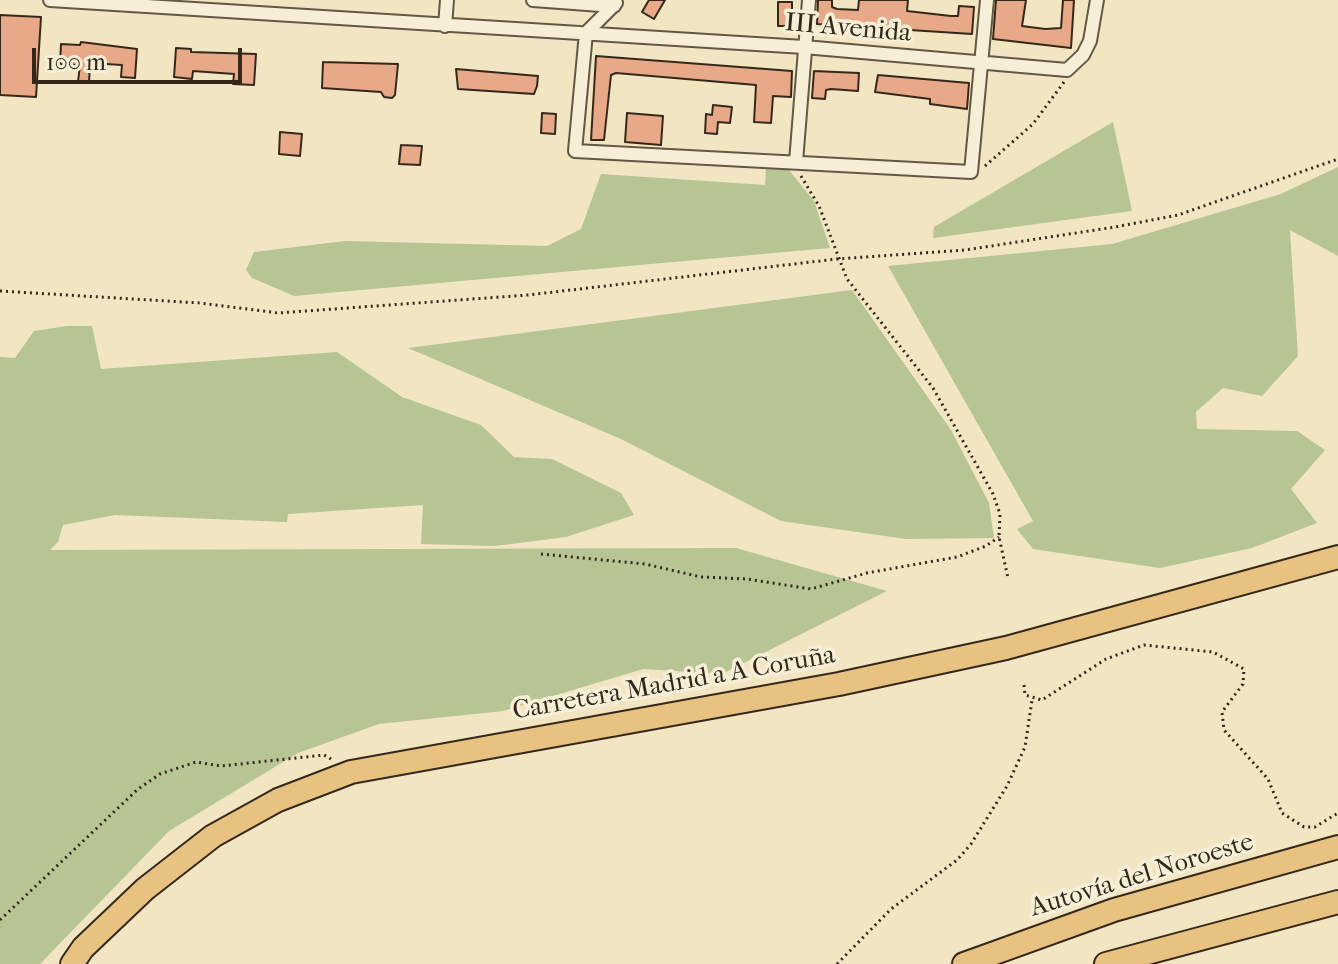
<!DOCTYPE html>
<html>
<head>
<meta charset="utf-8">
<style>
	body { margin:0 }
	#map { position:relative; width:1338px; height:964px; overflow:hidden; background:#f1e5c2; font-family:"IM FELL French Canon",serif }
	canvas { display:block }
	.scale { position:absolute; left:32px; top:48px; width:210px; height:36px; box-sizing:border-box; border:4px solid #35281a; border-top:0; padding-left:10px; font-size:24px; line-height:28px; white-space:nowrap; color:#35281a; -webkit-text-stroke:6px #f6eed7; paint-order:stroke }
</style>
</head>
<body>
<div id="map">
<canvas width="1338" height="964"></canvas>
<div class="scale">100 m</div>
</div>
<script>
const context = document.querySelector('canvas').getContext('2d');
context.lineJoin = 'round';
function fillPath(path, color) {
  context.fillStyle = color;
  context.fill(path, 'evenodd');
}
function toPath(rows) {
  const path = new Path2D();
  for (const r of rows) {
    path.moveTo(r[0], r[1]);
    for (let i = 2; i < r.length; i += 2) path.lineTo(r[i], r[i + 1]);
  }
  return path;
}
function trace(path, color, width, dash) {
  context.strokeStyle = color;
  context.lineWidth = width;
  context.lineCap = dash ? 'butt' : 'round';
  context.setLineDash(dash || []);
  context.stroke(path);
}
function label(font, color, halo, rows, align = 'center') {
  context.font = font + ' "IM FELL French Canon",serif';
  context.lineWidth = 7;
  context.setLineDash([]);
  context.textBaseline = 'middle';
  context.strokeStyle = halo;
  context.fillStyle = color;
  for (const [text, x, y, turn = 0] of rows) {
    context.save();
    context.translate(x, y);
    context.rotate((+turn || 0) * Math.PI / 180);
    context.textAlign = isNaN(turn) ? turn : align;
    if (halo) context.strokeText(text, 0, 0);
    context.fillText(text, 0, 0);
    context.restore();
  }
}
const green = toPath([
	[1113,122,1132,211,933,238,934,227],
	[766,167,788,169,814,201,830,248,294,296,252,278,246,270,254,252,345,241,547,246,581,229,601,174,765,185],
	[1338,167,1338,256,1290,230,1298,356,1262,396,1223,388,1196,412,1197,429,1297,431,1325,450,1291,489,1317,523,1252,548,1160,568,1033,549,1017,529,1033,521,888,266,1112,244,1281,194],
	[852,290,951,430,989,503,994,538,906,539,781,521,621,439,408,348],
	[67,326,92,326,101,369,337,352,402,397,481,425,514,457,552,459,621,493,634,515,566,537,495,546,421,544,423,505,288,514,287,522,115,515,63,525,58,542,50,550,736,548,887,591,722,674,643,669,503,711,379,724,298,753,169,831,40,964,0,964,0,357,15,358,34,331]
]);
const building = toPath([
	[649,0,665,0,654,19,642,12,649,0],
	[818,0,832,0,832,7,837,9,858,10,859,0,908,0,907,11,951,16,958,16,959,6,974,7,972,34,817,24,818,0],
	[996,0,1026,0,1022,26,1045,29,1061,28,1063,0,1074,0,1071,48,993,39,996,0],
	[778,2,792,2,792,26,778,26,778,2],
	[0,15,41,17,36,97,0,95,0,15],
	[81,42,137,49,135,78,121,77,122,65,90,63,89,83,78,82,80,65,60,64,61,44,80,45,81,42],
	[176,48,191,49,191,52,256,54,254,85,233,84,234,74,193,71,192,79,174,77,176,48],
	[596,56,792,71,791,97,773,96,771,123,754,122,756,85,616,73,611,75,604,140,591,140,596,56],
	[323,62,398,64,395,95,392,98,384,97,381,92,322,88,323,62],
	[456,69,538,76,537,86,534,94,458,89,456,69],
	[814,71,859,73,858,91,831,89,826,90,825,99,812,98,814,71],
	[878,75,969,83,967,109,930,104,930,99,875,92,878,75],
	[713,105,732,107,730,123,718,122,717,134,705,133,706,114,712,115,713,105],
	[542,113,556,114,555,134,541,133,542,113],
	[627,113,663,116,661,145,625,142,627,113],
	[280,132,302,134,300,156,279,154,280,132],
	[401,145,422,146,420,165,399,164,401,145]
]);
const path = toPath([
	[985,166,1033,124,1064,82],
	[801,176,819,206,847,279,933,388,993,494,1000,514,999,537,1008,578],
	[0,291,200,303,278,313,528,295,837,259,965,250,1115,227,1178,215,1338,159],
	[541,554,645,564,701,577,747,579,811,589,867,573,957,557,986,546,999,537],
	[1024,685,1025,695,1042,700,1106,659,1144,645,1213,652,1244,669,1243,684,1222,712,1224,730,1268,779,1282,813,1304,827,1315,827,1338,813],
	[0,920,138,789,160,774,196,762,221,766,324,755,331,759],
	[837,964,891,909,957,860,971,844,1007,786,1025,747,1032,700]
]);
const street = toPath([
	[50,0,804,47,1067,70,1083,55,1090,41,1097,0],
	[533,0,614,6],
	[445,26,447,0],
	[586,33,575,151,971,172,987,0],
	[586,33,616,3],
	[796,162,809,0]
]);
const highway = toPath([
	[72,964,83,948,145,889,213,836,278,800,351,772,839,684,1006,648,1338,557],
	[964,964,1114,910,1338,847],
	[1106,964,1338,902]
]);
const streetNames = [
	["III Avenida",848,29,5],
	["Carretera Madrid a A Coruña",674,684,-10],
	["Autovía del Noroeste",1142,876,-17]
];
fillPath(green, '#b7c595');
fillPath(building, '#e7a987');
trace(building, '#35281a', 2);
trace(street, '#645744', 16);
trace(highway, '#35281a', 26);
trace(path, '#35281a', 3, [2, 4]);
trace(street, '#f6eed7', 12);
trace(highway, '#e8c281', 22);
label('26px', '#35281a', '#f6eed7', streetNames);
</script>
</body>
</html>
